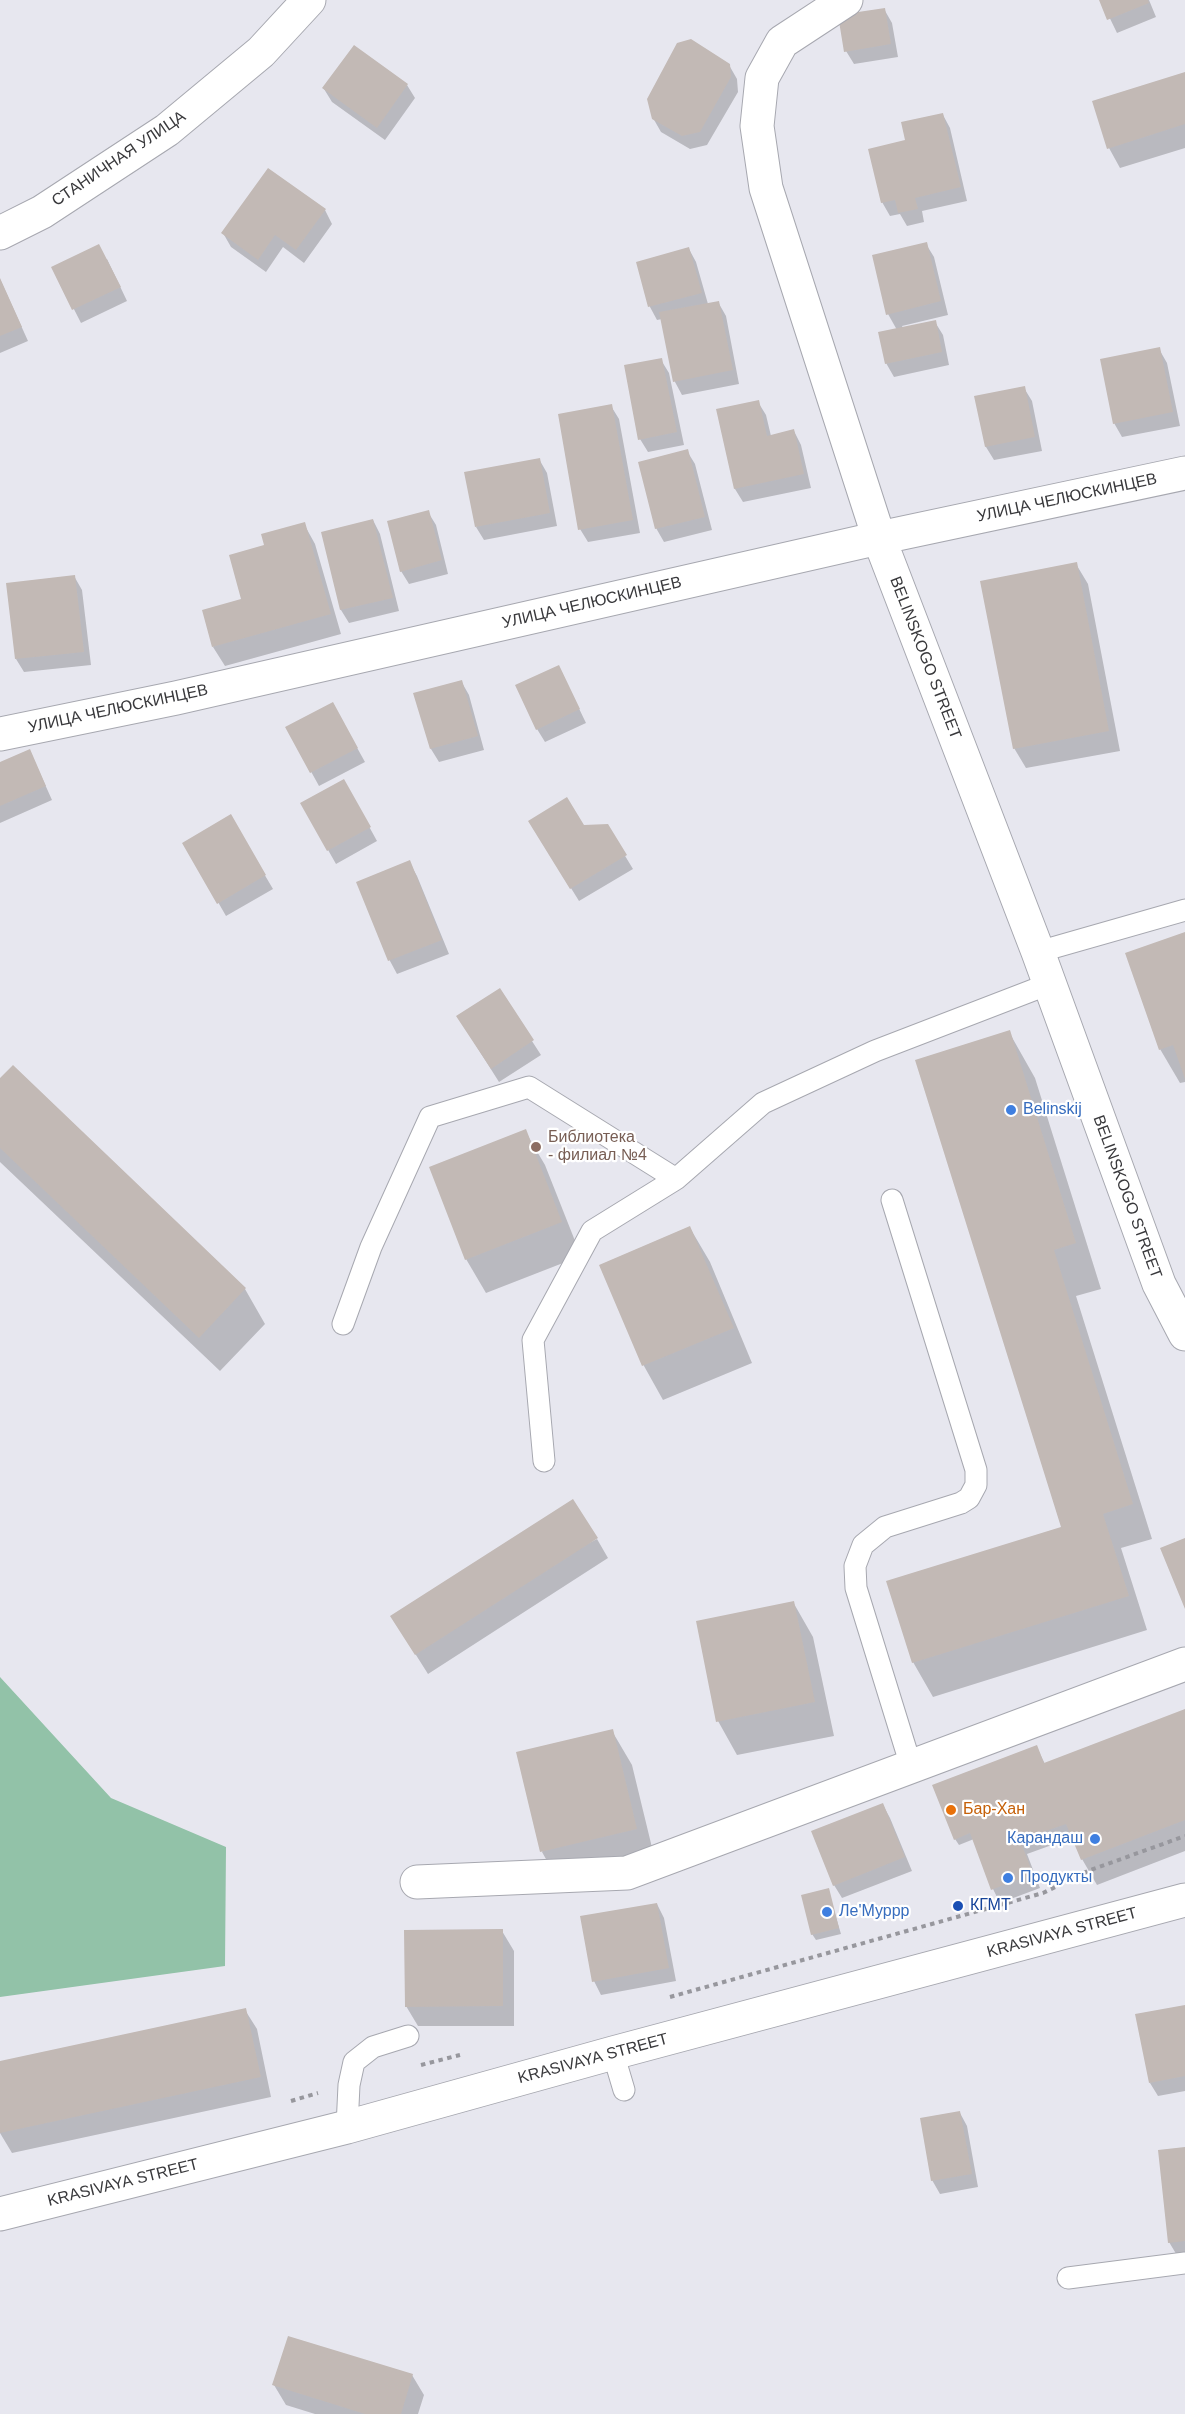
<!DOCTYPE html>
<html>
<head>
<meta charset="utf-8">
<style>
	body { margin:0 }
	canvas { display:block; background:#e7e7ef }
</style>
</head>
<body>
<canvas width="1185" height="2414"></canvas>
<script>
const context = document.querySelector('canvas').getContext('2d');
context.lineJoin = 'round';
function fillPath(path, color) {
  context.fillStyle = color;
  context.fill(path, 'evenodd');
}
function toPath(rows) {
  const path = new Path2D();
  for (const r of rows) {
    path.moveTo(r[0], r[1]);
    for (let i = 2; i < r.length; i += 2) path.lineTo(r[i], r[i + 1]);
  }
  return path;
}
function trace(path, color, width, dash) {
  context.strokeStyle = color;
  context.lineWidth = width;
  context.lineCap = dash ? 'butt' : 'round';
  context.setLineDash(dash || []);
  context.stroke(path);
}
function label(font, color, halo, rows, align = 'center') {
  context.font = font + ' Arial,sans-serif';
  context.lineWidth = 4.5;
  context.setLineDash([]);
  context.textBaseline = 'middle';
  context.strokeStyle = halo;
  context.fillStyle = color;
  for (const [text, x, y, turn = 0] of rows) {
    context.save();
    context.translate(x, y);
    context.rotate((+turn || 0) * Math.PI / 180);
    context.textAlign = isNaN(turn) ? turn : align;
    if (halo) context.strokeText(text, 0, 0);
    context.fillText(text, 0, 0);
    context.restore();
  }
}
const forest = toPath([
	[0,1677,111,1798,226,1847,225,1966,0,1997]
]);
const shadow = toPath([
	[1101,0,1149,0,1156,17,1117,33],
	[884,9,892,23,898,57,854,64,846,51],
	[729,65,737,79,738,92,707,145,690,149,661,132,653,118],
	[1185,74,1185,148,1120,168,1109,148],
	[407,85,415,98,385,140,332,102,324,89],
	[943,115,950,128,967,201,922,211,924,222,907,226,900,214,890,216,882,202,907,141],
	[325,210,332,224,304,263,283,247,266,272,231,247,223,233],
	[926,244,934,257,948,315,902,326,903,328,935,322,943,335,949,365,894,377,886,363,897,330,888,314],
	[689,249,696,262,708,304,718,302,726,316,739,384,682,395,675,382,662,319,657,320,650,307,637,263],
	[107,259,127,301,81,323,53,268],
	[0,279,28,341,0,353],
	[1159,349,1167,363,1180,426,1122,437,1114,423],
	[661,360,669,373,684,445,648,452,640,439],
	[1024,388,1032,401,1042,451,994,460,986,447,976,397],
	[758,402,766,415,771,436,794,431,801,445,811,488,743,502,735,489,717,410],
	[611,406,619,419,640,533,588,542,580,529],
	[687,451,695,464,712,530,664,542,656,528],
	[539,459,547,473,557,526,484,540,476,527],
	[428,512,436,525,448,574,409,584,401,571],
	[373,520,380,534,399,611,349,623,341,610,322,533],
	[304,524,315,544,341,634,225,666,213,647,243,600,266,547],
	[1076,564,1088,584,1120,751,1026,768,1014,748],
	[74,576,82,590,91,665,24,672,16,659],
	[559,667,586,723,545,742,537,729],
	[461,681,469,695,484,750,439,762,431,749,415,694],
	[340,717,365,762,319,786,287,728],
	[30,751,52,800,0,823,0,764],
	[344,781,377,841,336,864,302,804],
	[230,816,273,889,226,916,184,843],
	[607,826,633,869,579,901,538,835,584,827],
	[409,862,417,876,449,954,397,974,390,961,358,882],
	[1185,934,1185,1082,1180,1083,1160,1049],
	[499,990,541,1055,499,1082,458,1017],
	[1009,1032,1035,1078,1101,1289,1076,1296,1152,1539,1121,1548,1147,1630,933,1697,913,1662,1063,1528],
	[13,1067,245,1289,265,1324,220,1371,0,1162,0,1080],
	[525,1131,545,1165,581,1256,486,1293,466,1259],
	[690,1228,710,1262,752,1363,663,1400,644,1366,601,1266],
	[597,1539,608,1558,428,1674,404,1636],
	[793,1602,813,1637,834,1736,737,1755,718,1721],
	[1185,1711,1185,1851,1097,1885,1082,1859,1074,1837,1027,1854,1040,1888,1000,1903,993,1889,974,1839,959,1845,955,1839,1036,1746,1045,1764],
	[612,1731,632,1765,656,1864,561,1886,542,1852],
	[883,1805,890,1818,912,1871,842,1898,834,1885],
	[828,1890,841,1934,816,1940,812,1934],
	[657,1904,664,1918,676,1981,601,1995,594,1981],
	[502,1931,514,1951,514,2026,418,2026,406,2006],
	[1185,2006,1185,2091,1158,2096,1150,2083],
	[245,2010,257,2029,271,2097,12,2153,0,2133,0,2062],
	[960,2113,967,2126,978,2187,940,2194,932,2180],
	[1185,2149,1185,2262,1181,2262,1169,2242],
	[412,2375,424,2395,418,2414,315,2414,286,2405,274,2385]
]);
const building = toPath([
	[1099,0,1148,0,1149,3,1107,20],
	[885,8,891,44,844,52,838,15],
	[691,39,730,64,731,77,700,132,682,136,652,119,647,99,677,43],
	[354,45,408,84,377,128,322,88],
	[1185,72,1185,124,1107,149,1092,101],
	[943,113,961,187,915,198,918,209,898,213,895,200,881,203,868,149,905,140,901,122],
	[268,168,326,209,296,250,275,235,258,260,221,233],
	[927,242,941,301,886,315,872,255],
	[99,244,121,287,72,310,51,267],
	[689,247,702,293,648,307,636,262],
	[0,278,22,327,0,336],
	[719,301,733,370,673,382,659,312],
	[936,320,942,352,885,364,878,332],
	[1160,347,1173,412,1113,424,1100,359],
	[662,358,677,432,638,440,624,365],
	[1025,386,1035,437,985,447,974,396],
	[759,400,767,436,794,429,804,474,734,489,716,409],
	[612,404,633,520,578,530,558,414],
	[688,449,705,517,655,529,638,462],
	[540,458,550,513,475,527,464,472],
	[429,510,442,560,400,572,387,521],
	[373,519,393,598,340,610,321,532],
	[305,522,331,614,212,647,202,610,241,599,229,555,264,545,261,534],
	[1077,562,1109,731,1013,749,980,581],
	[75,575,84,652,15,659,6,583],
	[559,665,580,709,536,730,515,685],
	[462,680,478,736,430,749,413,693],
	[333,702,358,748,310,773,285,727],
	[30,749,46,786,0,806,0,762],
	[344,779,371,827,327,851,300,803],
	[567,797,584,825,608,824,627,855,570,889,528,821],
	[231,814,266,875,217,904,182,843],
	[410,860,442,940,388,961,356,882],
	[1185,932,1185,1079,1173,1045,1159,1050,1125,953],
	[500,988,534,1040,491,1069,456,1016],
	[1010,1030,1076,1243,1054,1250,1133,1504,1103,1514,1129,1596,912,1663,886,1581,1061,1527,915,1060],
	[13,1065,246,1288,199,1338,0,1148,0,1078],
	[526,1129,562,1222,465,1260,429,1167],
	[690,1226,734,1328,642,1366,599,1265],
	[573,1499,598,1538,415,1655,390,1616],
	[1185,1538,1185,1609,1160,1548],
	[794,1601,815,1702,716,1722,696,1621],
	[1185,1709,1185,1820,1081,1860,1066,1824,1020,1840,1033,1874,991,1890,970,1833,954,1840,932,1785,1037,1745,1044,1763],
	[613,1729,637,1829,540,1852,516,1752],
	[883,1803,905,1857,833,1886,811,1831],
	[829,1888,839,1928,811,1935,801,1895],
	[657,1903,669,1968,592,1982,580,1916],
	[503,1929,503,2006,405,2007,404,1930],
	[1185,2005,1185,2076,1149,2083,1135,2014],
	[246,2008,261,2077,0,2133,0,2061],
	[960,2111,972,2174,931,2181,920,2118],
	[1185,2147,1185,2241,1168,2243,1158,2150],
	[288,2336,413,2374,401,2414,365,2414,272,2385]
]);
const path = toPath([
	[670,1997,1043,1893,1088,1871,1185,1836],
	[421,2065,460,2055],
	[291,2101,318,2093]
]);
const service = toPath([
	[1038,952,1185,910],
	[892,1200,976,1470,976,1485,969,1498,961,1503,885,1527,863,1545,855,1566,856,1588,911,1766],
	[343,1324,371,1247,430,1117,529,1087,676,1179],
	[544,1461,533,1340,592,1231,676,1179,763,1103,875,1051,1049,984],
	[613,2053,624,2090],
	[347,2127,349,2085,354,2062,373,2047,408,2036],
	[1068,2278,1185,2263]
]);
const minor = toPath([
	[846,0,782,42,762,78,757,126,766,188,879,538,1038,952,1159,1284,1185,1334],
	[0,233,42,212,167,130,261,52,309,0],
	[0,734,176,698,879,538,1185,473],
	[417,1882,627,1873,1185,1664]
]);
const secondary = toPath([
	[0,2214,347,2127,613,2053,1185,1900]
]);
const markers = [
	[1011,1110,6,"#3f7fe0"],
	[536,1147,6,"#8d6e63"],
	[951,1810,6,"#e8710a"],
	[1095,1839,6,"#3f7fe0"],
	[1008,1878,6,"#3f7fe0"],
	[958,1906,6,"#1a4fb4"],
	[827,1912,6,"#3f7fe0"]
];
const streetNames = [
	["СТАНИЧНАЯ УЛИЦА",119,159,-34],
	["УЛИЦА ЧЕЛЮСКИНЦЕВ",1067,498,-12],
	["УЛИЦА ЧЕЛЮСКИНЦЕВ",592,603,-13],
	["BELINSKOGO STREET",925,658,69],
	["УЛИЦА ЧЕЛЮСКИНЦЕВ",118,709,-12],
	["BELINSKOGO STREET",1127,1197,70],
	["KRASIVAYA STREET",1062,1933,-15],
	["KRASIVAYA STREET",593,2059,-15],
	["KRASIVAYA STREET",123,2183,-14]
];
const shopNames = [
	["Belinskij",1023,1110],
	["Карандаш",1083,1839,"right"],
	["Продукты",1020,1878],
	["Ле'Муррр",839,1912]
];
const educationNames = [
	["Библиотека",548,1138],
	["- филиал №4",548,1156]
];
const foodNames = [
	["Бар-Хан",963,1810]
];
const transitNames = [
	["КГМТ",970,1906]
];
fillPath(forest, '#92c2a8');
fillPath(shadow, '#0003');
fillPath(building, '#c2b9b5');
trace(service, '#a7a8b0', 23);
trace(minor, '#a7a8b0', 35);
trace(secondary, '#a7a8b0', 35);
trace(path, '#97979d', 4, [4.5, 4.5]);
trace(service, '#fff', 21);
trace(minor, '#fff', 33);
trace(secondary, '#fff', 33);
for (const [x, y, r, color] of markers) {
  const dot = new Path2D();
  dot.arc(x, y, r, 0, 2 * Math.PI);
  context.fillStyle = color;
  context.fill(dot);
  trace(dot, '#fff', 2);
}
label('16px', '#39393c', '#fff', streetNames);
label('16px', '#366cbe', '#fff', shopNames, 'left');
label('16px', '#785e54', '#fff', educationNames, 'left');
label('16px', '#c56008', '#fff', foodNames, 'left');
label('16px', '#164399', '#fff', transitNames, 'left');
</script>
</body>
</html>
